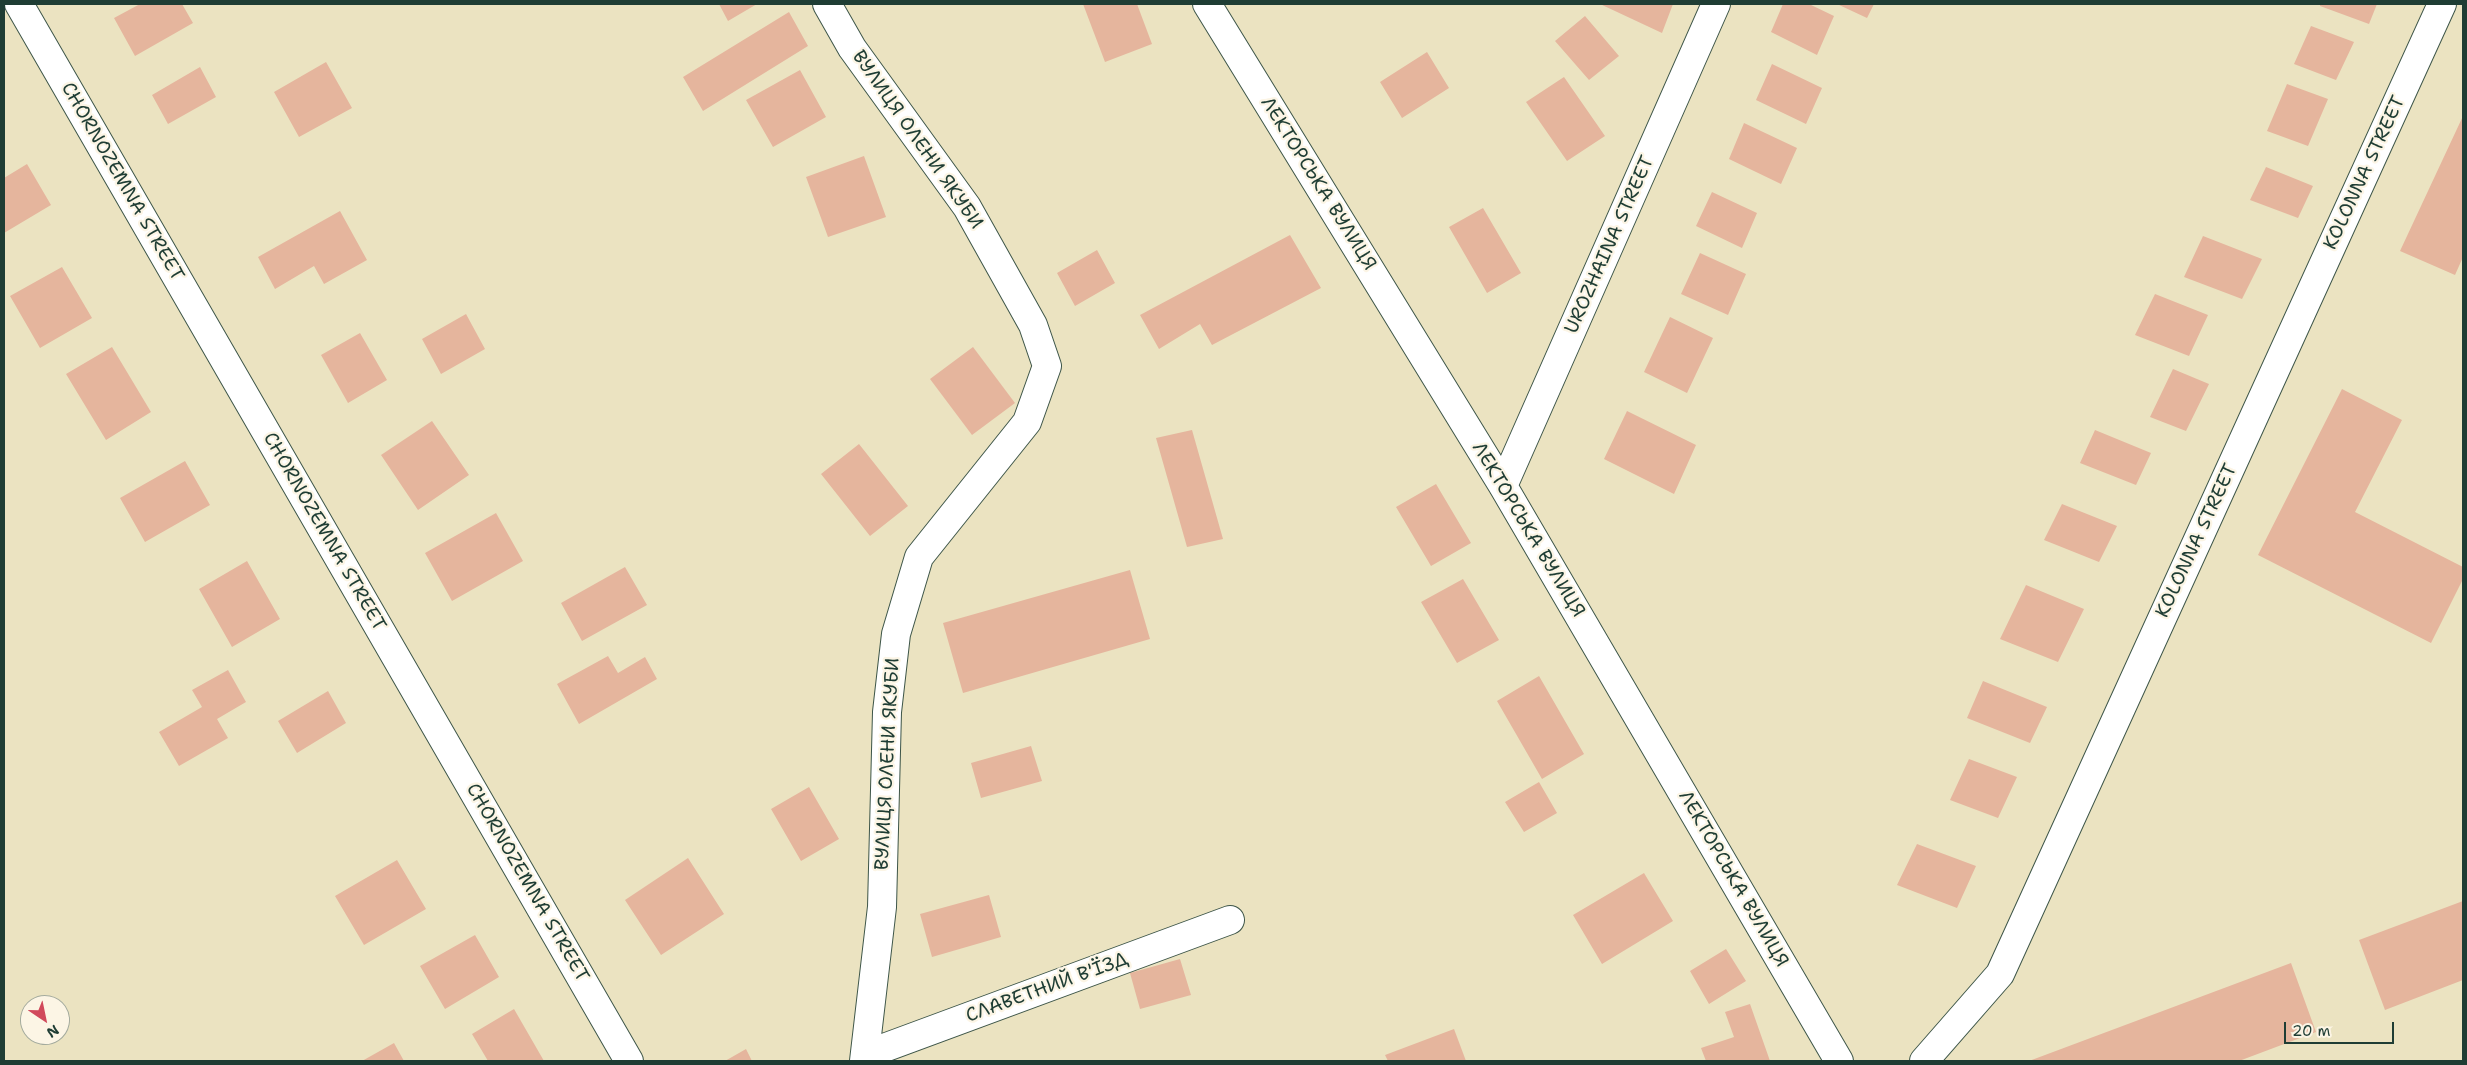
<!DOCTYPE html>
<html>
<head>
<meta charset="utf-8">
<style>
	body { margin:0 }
	#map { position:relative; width:2467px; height:1065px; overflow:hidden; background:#ebe3c1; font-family:"Shantell Sans",sans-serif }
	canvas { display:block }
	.frame { position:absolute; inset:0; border:5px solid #1f3d34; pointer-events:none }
	.north { position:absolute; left:20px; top:995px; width:50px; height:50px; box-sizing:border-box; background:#fcf5e5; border:1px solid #a4ab9e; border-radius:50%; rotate:146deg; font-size:14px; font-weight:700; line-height:20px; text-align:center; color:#1f3d34 }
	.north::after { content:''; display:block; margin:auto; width:18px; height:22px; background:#d1495b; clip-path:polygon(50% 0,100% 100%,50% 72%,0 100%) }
	.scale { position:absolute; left:2284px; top:1022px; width:110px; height:22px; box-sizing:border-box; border:2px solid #1f3d34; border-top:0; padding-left:6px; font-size:15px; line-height:18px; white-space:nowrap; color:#1f3d34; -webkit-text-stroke:4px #fcf5e5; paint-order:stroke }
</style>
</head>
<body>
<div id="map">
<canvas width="2467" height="1065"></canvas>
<div class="frame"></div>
<div class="north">N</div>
<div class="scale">20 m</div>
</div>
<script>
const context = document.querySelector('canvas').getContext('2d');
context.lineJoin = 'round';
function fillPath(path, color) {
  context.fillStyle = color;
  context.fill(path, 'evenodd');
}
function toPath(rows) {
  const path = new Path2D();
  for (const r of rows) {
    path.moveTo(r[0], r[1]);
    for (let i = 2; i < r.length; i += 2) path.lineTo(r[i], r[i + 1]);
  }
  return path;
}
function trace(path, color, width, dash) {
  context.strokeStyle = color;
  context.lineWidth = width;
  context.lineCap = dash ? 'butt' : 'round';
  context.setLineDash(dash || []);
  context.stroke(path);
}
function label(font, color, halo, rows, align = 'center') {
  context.font = font + ' "Shantell Sans",sans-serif';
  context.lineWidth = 4.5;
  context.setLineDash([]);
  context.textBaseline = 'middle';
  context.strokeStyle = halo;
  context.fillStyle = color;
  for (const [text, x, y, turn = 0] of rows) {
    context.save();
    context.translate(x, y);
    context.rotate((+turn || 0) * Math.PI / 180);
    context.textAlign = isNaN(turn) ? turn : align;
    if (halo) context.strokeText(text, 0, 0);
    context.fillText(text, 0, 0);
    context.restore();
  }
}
const building = toPath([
	[140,4,182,4,193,23,135,56,114,18],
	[719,4,757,4,728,21],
	[1083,4,1137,4,1152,44,1105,62],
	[1600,4,1673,4,1662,33],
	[1783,4,1809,4,1834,16,1817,55,1771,32],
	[1837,4,1874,4,1867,18],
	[2320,4,2377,4,2369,24,2320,6],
	[789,12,808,46,703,111,683,77],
	[1585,16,1619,56,1589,80,1555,41],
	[2311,26,2354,42,2336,80,2294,64],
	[1427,52,1449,88,1402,118,1380,82],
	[326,62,352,108,299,137,274,92],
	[1772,64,1822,88,1806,124,1756,100],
	[200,67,216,97,168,124,152,95],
	[800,70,826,117,773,147,746,100],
	[1564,77,1605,136,1567,161,1526,102],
	[2287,84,2328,99,2308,146,2267,131],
	[2463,116,2463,257,2455,275,2400,251],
	[1744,123,1797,148,1781,184,1729,159],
	[864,156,886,217,828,237,806,177],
	[27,164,51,205,4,233,4,178],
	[2266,167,2313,186,2298,218,2250,200],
	[1712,192,1757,213,1742,248,1696,226],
	[1483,208,1521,273,1487,293,1449,227],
	[340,211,367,260,324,284,314,266,275,289,258,257],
	[1290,235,1321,288,1212,345,1200,324,1159,349,1140,315],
	[2203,236,2262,259,2242,299,2184,277],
	[1097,250,1115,283,1075,306,1057,273],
	[1700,253,1746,274,1728,315,1681,294],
	[62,267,92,318,40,348,10,296],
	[2155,294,2208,315,2189,356,2135,335],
	[466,314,485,349,441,374,422,339],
	[1670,317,1713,338,1687,393,1644,372],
	[360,333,387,380,348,403,321,355],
	[112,347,151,412,106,440,66,374],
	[973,347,1015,403,972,435,930,379],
	[2173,369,2209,384,2186,431,2150,417],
	[2342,389,2402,420,2355,512,2463,567,2463,579,2431,643,2258,555],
	[1627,411,1696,445,1674,494,1604,459],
	[432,421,469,475,418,510,381,455],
	[1192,430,1223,539,1187,547,1156,438],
	[2095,430,2151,453,2136,485,2080,463],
	[859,444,908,506,870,536,821,474],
	[185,461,210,505,145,542,120,498],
	[1436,484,1471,543,1431,566,1396,507],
	[2062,504,2117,526,2099,562,2044,540],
	[496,513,523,561,452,601,425,553],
	[247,561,280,619,232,647,199,589],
	[625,567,647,605,582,641,561,603],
	[1130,570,1150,639,963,693,943,623],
	[1463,579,1499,640,1457,663,1421,602],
	[2026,585,2084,609,2058,662,2000,639],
	[608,656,618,673,645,657,657,679,579,724,557,684],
	[228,670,246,702,217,719,228,738,179,766,159,732,202,707,192,690],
	[1539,676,1584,754,1542,779,1497,701],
	[1983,681,2047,707,2030,743,1967,718],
	[328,691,346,723,297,753,278,721],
	[1031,746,1042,781,981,798,971,763],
	[1969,759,2017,777,1998,818,1950,800],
	[1539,782,1557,813,1524,832,1505,802],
	[809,787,839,839,801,861,771,809],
	[1917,844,1976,866,1957,908,1897,885],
	[688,858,724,914,661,955,625,900],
	[397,860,426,909,364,945,335,896],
	[1644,873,1673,921,1602,964,1573,915],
	[989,895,1001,937,932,957,920,914],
	[2463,901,2463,980,2385,1010,2359,940],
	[475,935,499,977,445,1009,420,966],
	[1726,949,1746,981,1709,1004,1690,971],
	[1180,959,1191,995,1140,1009,1130,973],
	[2291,963,2316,1032,2239,1061,2029,1061],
	[1750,1004,1770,1061,1706,1061,1701,1048,1734,1037,1725,1012],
	[514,1009,544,1061,488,1061,472,1034],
	[1454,1029,1466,1061,1388,1061,1385,1055],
	[394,1043,404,1061,362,1061],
	[746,1049,752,1061,725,1061]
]);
const minor = toPath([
	[19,4,629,1061],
	[827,4,852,48,967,207,1033,325,1047,366,1027,422,919,557,896,634,887,712,882,907,864,1061],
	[1207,4,1503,486,1839,1061],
	[1503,486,1716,4],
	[865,1055,1230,920],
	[1924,1061,2000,974,2442,4]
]);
const streetNames = [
	["ВУЛИЦЯ ОЛЕНИ ЯКУБИ",917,140,55],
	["KOLONNA STREET",2365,173,-65],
	["CHORNOZEMNA STREET",122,182,60],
	["ЛЕКТОРСЬКА ВУЛИЦЯ",1318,184,58],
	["UROZHAINA STREET",1610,245,-66],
	["ЛЕКТОРСЬКА ВУЛИЦЯ",1528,530,59],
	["CHORNOZEMNA STREET",324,532,60],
	["KOLONNA STREET",2197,541,-65],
	["ВУЛИЦЯ ОЛЕНИ ЯКУБИ",888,764,-87],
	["ЛЕКТОРСЬКА ВУЛИЦЯ",1733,879,60],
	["CHORNOZEMNA STREET",527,883,60],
	["СЛАВЕТНИЙ В'ЇЗД",1047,988,-20]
];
fillPath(building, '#e5b59d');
trace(minor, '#3e5649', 30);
trace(minor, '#fff', 28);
label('19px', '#1f3d34', '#fcf5e5', streetNames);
</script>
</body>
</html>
